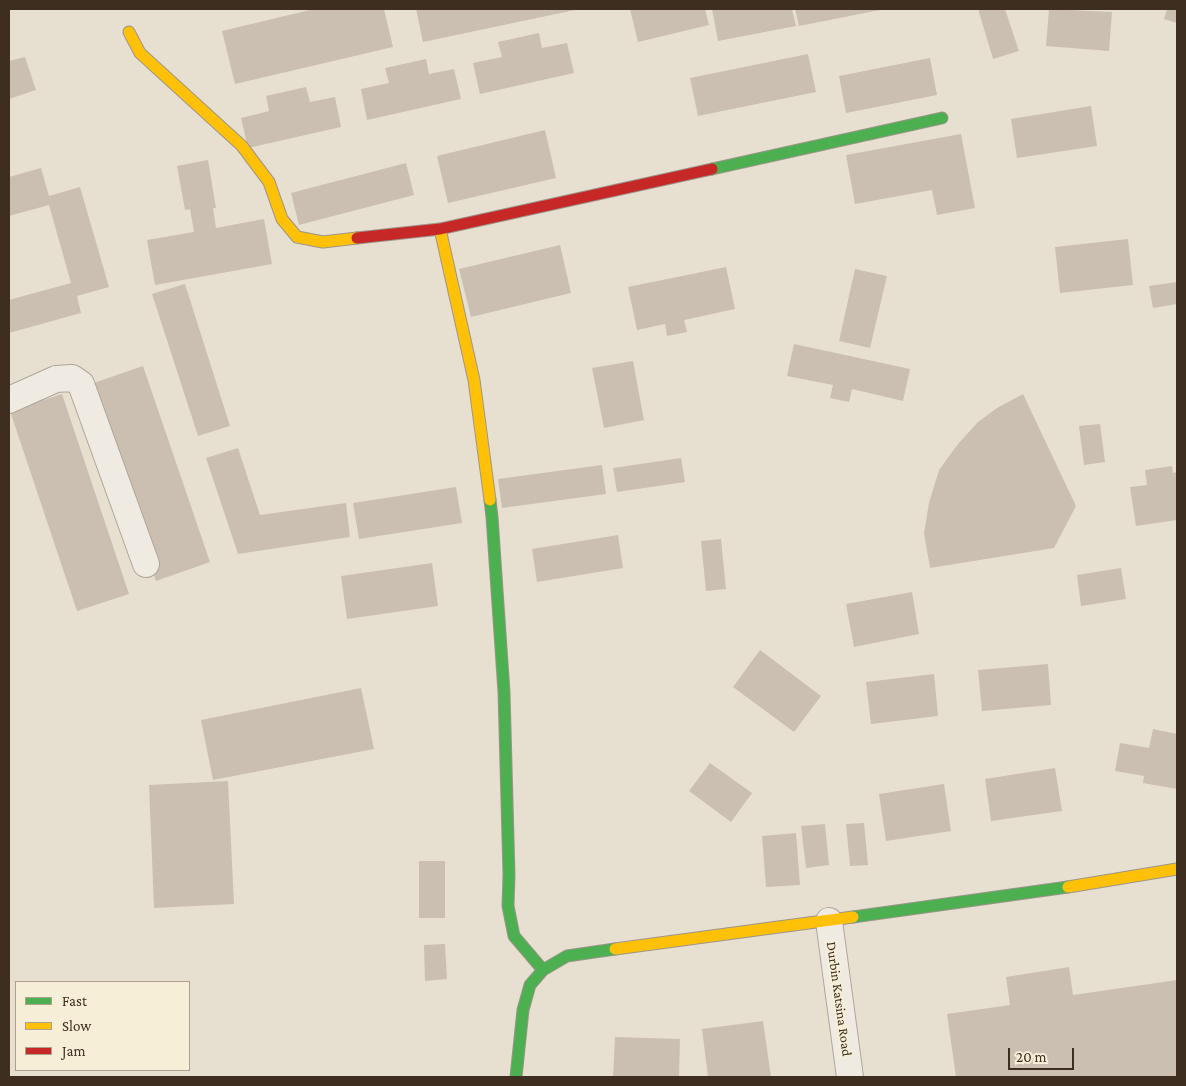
<!DOCTYPE html>
<html>
<head>
<meta charset="utf-8">
<style>
	body { margin:0 }
	#map { position:relative; width:1186px; height:1086px; overflow:hidden; background:#e7e0d1; font-family:"Crimson Pro",serif }
	canvas { display:block }
	.frame { position:absolute; inset:0; border:10px solid #3d2e20; pointer-events:none }
	.legend { position:absolute; left:15px; top:981px; width:175px; height:90px; box-sizing:border-box; background:#f7eed8; border:1px solid #ada18e; margin:0; padding:6px 9px; list-style:none; font-size:15px; color:#3d2e20 }
	.legend li { display:flex; align-items:center; gap:10px; height:25px }
	.legend b { width:25px; border:1px solid #ada18e }
	.scale { position:absolute; left:1008px; top:1048px; width:66px; height:22px; box-sizing:border-box; border:2px solid #3d2e20; border-top:0; padding-left:6px; font-size:15px; line-height:18px; white-space:nowrap; color:#3d2e20; -webkit-text-stroke:4px #f7eed8; paint-order:stroke }
</style>
</head>
<body>
<div id="map">
<canvas width="1186" height="1086"></canvas>
<div class="frame"></div>
<ul class="legend">
<li><b style="height:6px;background:#4caf50"></b>Fast</li>
<li><b style="height:6px;background:#ffc107"></b>Slow</li>
<li><b style="height:6px;background:#c62828"></b>Jam</li>
</ul>
<div class="scale">20 m</div>
</div>
<script>
const context = document.querySelector('canvas').getContext('2d');
context.lineJoin = 'round';
function fillPath(path, color) {
  context.fillStyle = color;
  context.fill(path, 'evenodd');
}
function toPath(rows) {
  const path = new Path2D();
  for (const r of rows) {
    path.moveTo(r[0], r[1]);
    for (let i = 2; i < r.length; i += 2) path.lineTo(r[i], r[i + 1]);
  }
  return path;
}
function trace(path, color, width, dash) {
  context.strokeStyle = color;
  context.lineWidth = width;
  context.lineCap = dash ? 'butt' : 'round';
  context.setLineDash(dash || []);
  context.stroke(path);
}
function label(font, color, halo, rows, align = 'center') {
  context.font = font + ' "Crimson Pro",serif';
  context.lineWidth = 4.5;
  context.setLineDash([]);
  context.textBaseline = 'middle';
  context.strokeStyle = halo;
  context.fillStyle = color;
  for (const [text, x, y, turn = 0] of rows) {
    context.save();
    context.translate(x, y);
    context.rotate((+turn || 0) * Math.PI / 180);
    context.textAlign = isNaN(turn) ? turn : align;
    if (halo) context.strokeText(text, 0, 0);
    context.fillText(text, 0, 0);
    context.restore();
  }
}
const building = toPath([
	[314,9,384,9,393,47,235,84,222,31],
	[416,9,574,9,575,10,423,42],
	[630,9,705,9,709,25,638,42],
	[712,9,792,9,796,26,718,41],
	[795,9,880,9,880,10,799,26],
	[978,9,1005,9,1019,51,993,59],
	[1049,9,1112,12,1109,51,1046,46],
	[1167,9,1177,9,1177,23,1164,19],
	[539,33,542,48,567,43,574,73,480,94,473,63,502,57,498,42],
	[808,54,816,92,698,116,690,78],
	[25,57,36,90,9,99,9,61],
	[930,58,937,95,846,113,839,76],
	[426,59,429,74,454,69,461,99,367,120,361,89,389,83,385,68],
	[306,87,310,102,335,97,341,127,248,148,241,118,269,111,266,96],
	[1091,106,1097,146,1017,158,1011,119],
	[545,130,556,178,448,203,437,156],
	[961,134,975,208,937,215,932,190,855,204,846,155],
	[208,160,216,208,213,208,216,228,264,219,272,264,155,285,147,240,194,232,190,209,185,210,177,166],
	[406,163,414,195,299,225,291,193],
	[41,168,49,196,80,187,109,287,77,296,81,313,9,333,9,300,71,283,49,205,9,216,9,177],
	[1128,239,1133,285,1060,293,1055,247],
	[560,245,571,293,471,317,459,269],
	[726,267,735,309,684,320,687,332,667,336,665,324,637,330,628,287],
	[855,269,887,276,870,348,839,341],
	[1177,282,1177,304,1153,308,1149,286],
	[185,284,230,426,198,436,152,294],
	[794,344,910,369,903,401,852,389,849,402,830,398,833,385,787,376],
	[633,361,644,420,604,428,592,368],
	[143,366,210,562,156,581,88,385],
	[62,394,129,594,77,611,10,411],
	[1023,394,1076,506,1054,548,930,568,924,533,929,503,939,470,958,444,978,422,997,408],
	[1100,424,1105,462,1084,465,1079,426],
	[238,448,260,515,346,503,350,537,238,554,206,458],
	[681,458,685,482,617,492,613,468],
	[602,465,606,494,502,508,498,479],
	[1172,466,1173,473,1177,472,1177,520,1136,526,1130,487,1147,485,1145,470],
	[456,487,462,523,359,539,353,503],
	[618,535,623,568,537,582,532,549],
	[721,539,726,589,706,591,701,541],
	[432,563,438,606,347,619,341,576],
	[1121,568,1126,599,1081,606,1077,575],
	[912,592,919,634,854,647,846,604],
	[760,650,821,696,794,732,733,687],
	[1048,664,1051,705,982,711,978,670],
	[934,674,938,716,871,724,866,682],
	[361,688,374,749,213,780,201,720],
	[1153,729,1177,734,1177,789,1143,783,1144,776,1115,771,1120,743,1149,748],
	[710,763,752,793,731,822,689,791],
	[1055,768,1062,811,991,821,985,779],
	[228,781,234,904,154,908,149,785],
	[944,784,951,831,886,841,879,794],
	[864,823,868,865,850,866,846,824],
	[825,824,829,865,806,868,801,826],
	[796,833,800,885,766,887,762,836],
	[419,861,445,861,445,918,419,918],
	[445,944,447,979,425,981,424,945],
	[1069,967,1073,995,1177,980,1177,1077,956,1077,947,1014,1010,1005,1006,977],
	[763,1021,771,1077,708,1077,702,1029],
	[615,1037,680,1039,679,1077,613,1077]
]);
const street = toPath([
	[9,400,56,379,72,378,81,384,146,564],
	[829,921,850,1077]
]);
const fast = toPath([
	[712,169,942,118],
	[490,500,492,517,504,692,509,875,508,906,514,936,543,970],
	[853,917,1068,887],
	[516,1077,523,1010,530,985,543,970,567,956,615,949]
]);
const slow = toPath([
	[129,32,140,53,242,146,269,182,282,219,297,237,323,242,357,238],
	[440,229,474,380,490,500],
	[1068,887,1177,869],
	[615,949,853,917]
]);
const jam = toPath([
	[357,238,440,229,712,169]
]);
const streetNames = [
	["Durbin Katsina Road",839,999,82]
];
fillPath(building, '#cbbfb2');
trace(street, '#ada599', 28);
trace(fast, '#9c958a', 13);
trace(slow, '#9c958a', 13);
trace(jam, '#9c958a', 13);
trace(street, '#efebe3', 26);
trace(fast, '#4caf50', 11);
trace(slow, '#ffc107', 11);
trace(jam, '#c62828', 11);
label('14px', '#3d2e20', '#f7eed8', streetNames);
</script>
</body>
</html>
